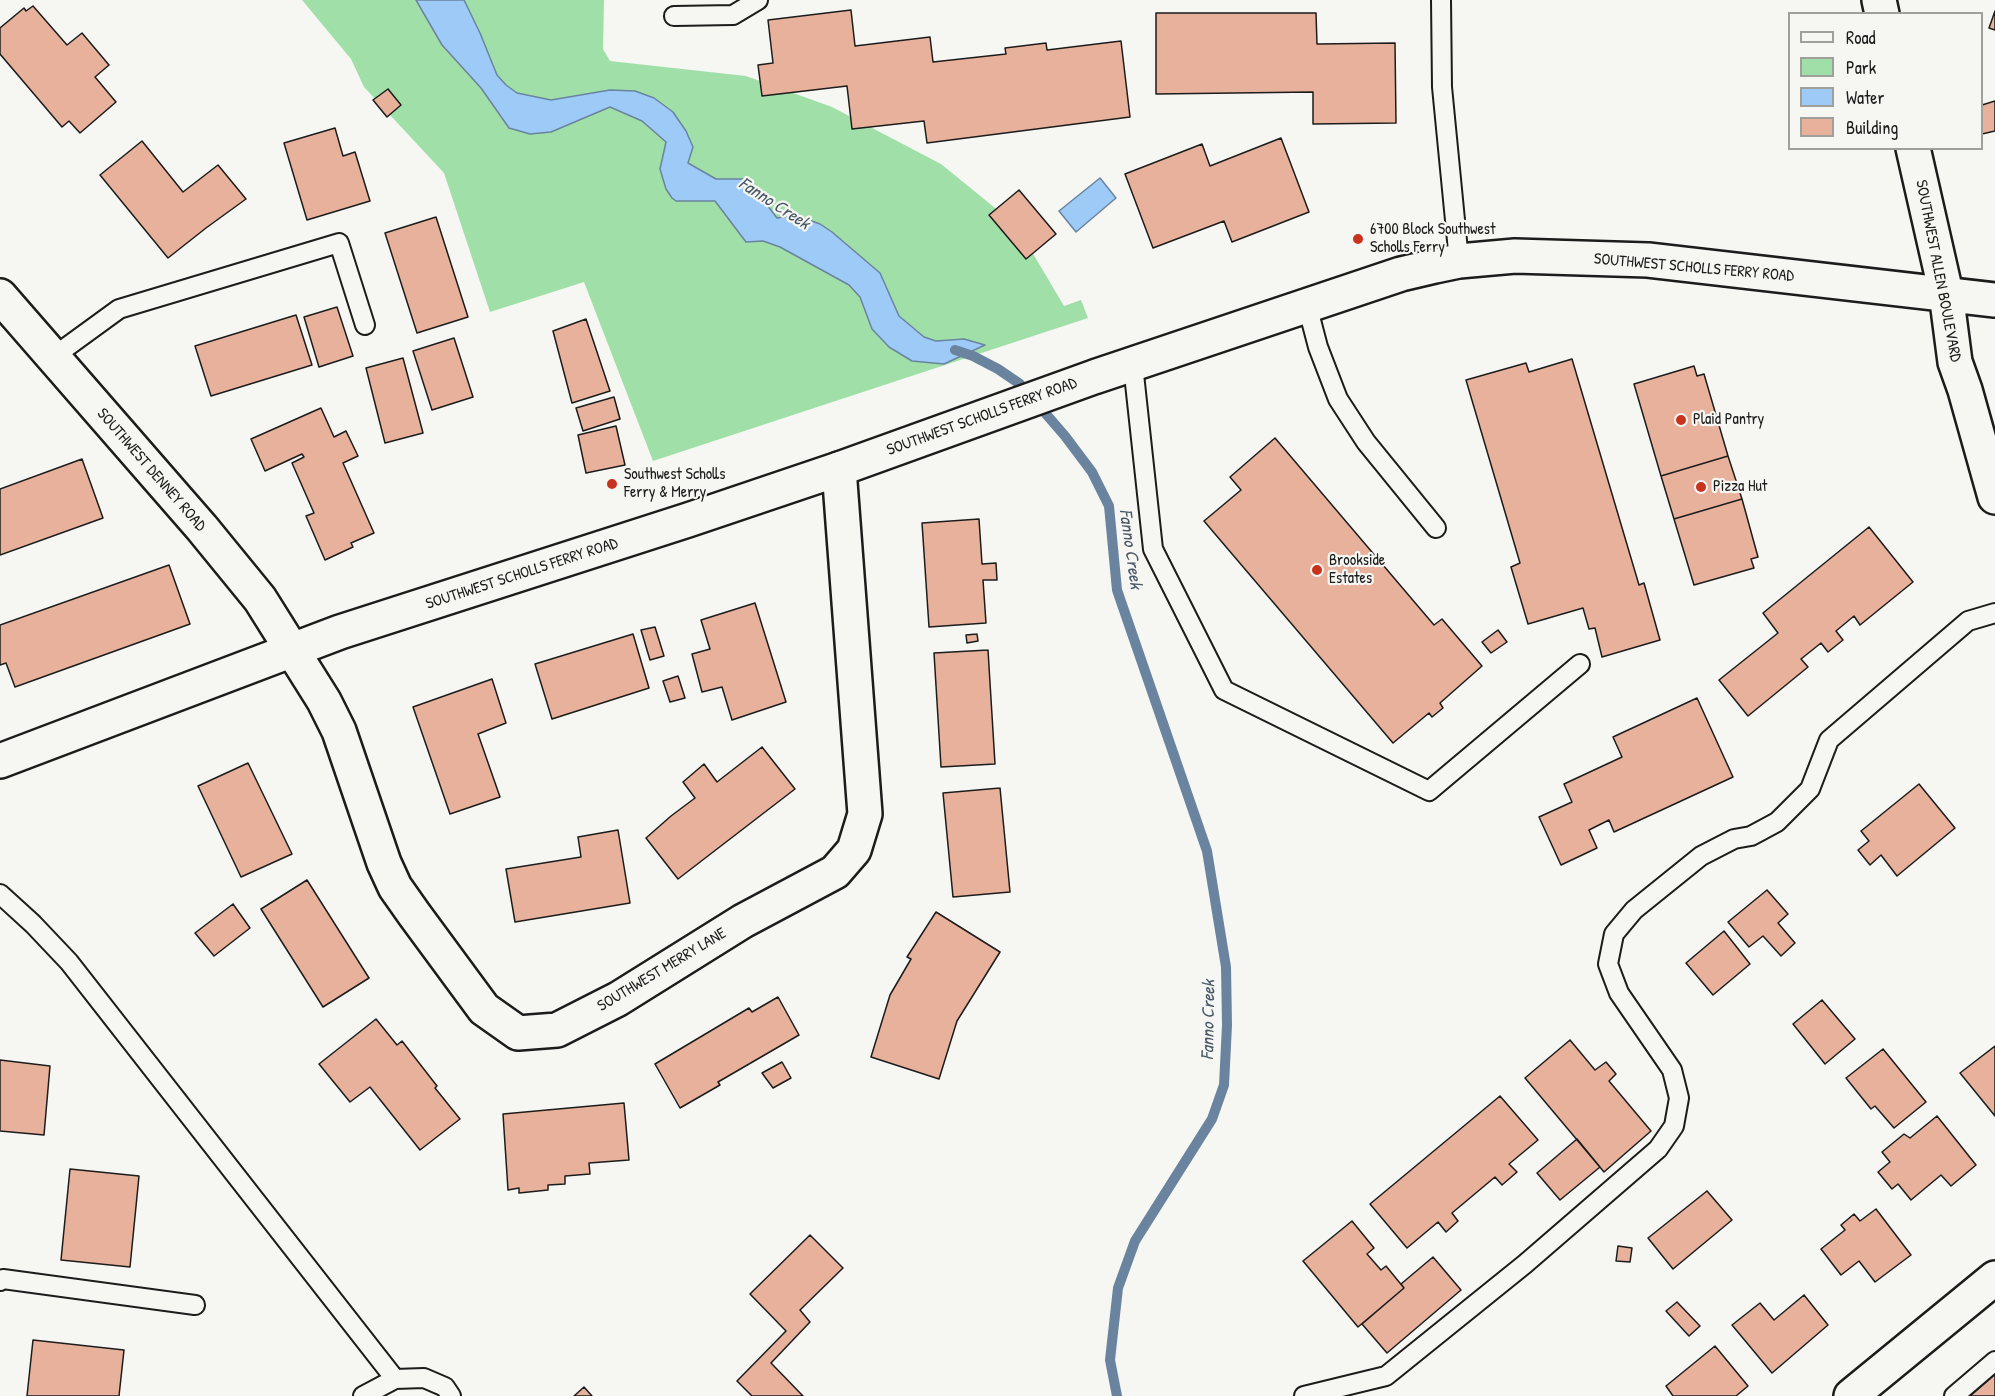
<!DOCTYPE html>
<html>
<head>
<meta charset="utf-8">
<style>
	body { margin:0 }
	#map { position:relative; width:1995px; height:1396px; overflow:hidden; background:#f6f6f2; font-family:"Patrick Hand",sans-serif }
	canvas { display:block }
	.legend { position:absolute; left:1788px; top:12px; width:195px; height:138px; box-sizing:border-box; background:#f6f6f2; border:2px solid #9f9f9c; margin:0; padding:8px 10px; list-style:none; font-size:18px; color:#1c1c1c }
	.legend li { display:flex; align-items:center; gap:12px; height:30px }
	.legend b { width:30px; border:2px solid #9f9f9c }
</style>
</head>
<body>
<div id="map">
<canvas width="1995" height="1396"></canvas>
<ul class="legend">
<li><b style="height:8px;background:#f6f6f2"></b>Road</li>
<li><b style="height:16px;background:#a0e0a8"></b>Park</li>
<li><b style="height:16px;background:#9ecaf7"></b>Water</li>
<li><b style="height:16px;background:#e7b19c"></b>Building</li>
</ul>
</div>
<script>
const context = document.querySelector('canvas').getContext('2d');
context.lineJoin = 'round';
function fillPath(path, color) {
  context.fillStyle = color;
  context.fill(path, 'evenodd');
}
function toPath(rows) {
  const path = new Path2D();
  for (const r of rows) {
    path.moveTo(r[0], r[1]);
    for (let i = 2; i < r.length; i += 2) path.lineTo(r[i], r[i + 1]);
  }
  return path;
}
function trace(path, color, width, dash) {
  context.strokeStyle = color;
  context.lineWidth = width;
  context.lineCap = dash ? 'butt' : 'round';
  context.setLineDash(dash || []);
  context.stroke(path);
}
function label(font, color, halo, rows, align = 'center') {
  context.font = font + ' "Patrick Hand",sans-serif';
  context.lineWidth = 4.5;
  context.setLineDash([]);
  context.textBaseline = 'middle';
  context.strokeStyle = halo;
  context.fillStyle = color;
  for (const [text, x, y, turn = 0] of rows) {
    context.save();
    context.translate(x, y);
    context.rotate((+turn || 0) * Math.PI / 180);
    context.textAlign = isNaN(turn) ? turn : align;
    if (halo) context.strokeText(text, 0, 0);
    context.fillText(text, 0, 0);
    context.restore();
  }
}
const green = toPath([
	[302,0,604,0,603,49,610,61,746,76,832,107,941,164,1016,225,1064,306,1081,300,1088,318,653,461,584,282,490,312,444,173,364,87,351,59]
]);
const water = toPath([
	[416,0,464,0,480,33,497,75,506,85,517,93,551,100,610,90,635,91,654,98,673,112,686,131,693,147,688,163,716,179,744,179,758,193,777,218,795,215,820,224,832,232,880,273,899,316,924,337,936,341,964,339,985,345,944,364,912,361,889,347,872,329,860,297,849,285,780,247,763,241,746,242,715,201,676,201,672,198,666,189,660,169,666,142,642,121,610,107,551,132,530,134,509,128,481,88,442,45,416,0],
	[1100,178,1116,198,1076,232,1059,211,1100,178]
]);
const stream = toPath([
	[955,350,973,356,998,369,1020,384,1065,436,1092,472,1109,506,1117,590,1207,851,1226,967,1227,1025,1224,1085,1212,1119,1135,1241,1118,1288,1110,1360,1117,1396]
]);
const building = toPath([
	[33,6,67,45,82,33,109,65,95,77,116,102,80,133,69,121,62,127,0,54,0,28,24,8,26,11,33,6],
	[851,10,855,46,930,37,933,62,1006,54,1005,48,1046,43,1047,50,1121,41,1130,117,927,143,924,121,852,129,847,86,762,96,758,65,773,63,768,20,851,10],
	[1995,11,1995,30,1989,28,1995,11],
	[1156,13,1316,13,1317,44,1395,43,1396,123,1313,124,1313,92,1156,94,1156,13],
	[388,89,401,105,387,117,373,100,388,89],
	[1995,101,1995,131,1982,134,1982,105,1995,101],
	[335,128,343,156,355,152,370,201,307,220,284,143,335,128],
	[1281,138,1309,212,1232,242,1224,221,1153,248,1125,174,1202,144,1210,166,1281,138],
	[142,141,183,192,218,165,246,199,206,228,168,258,100,175,142,141],
	[1019,190,1056,234,1026,259,989,215,1019,190],
	[436,217,468,317,417,333,385,233,436,217],
	[337,307,353,356,319,367,304,317,337,307],
	[296,315,312,365,211,396,195,346,296,315],
	[586,319,610,391,572,403,553,331,586,319],
	[454,338,473,397,432,410,413,351,454,338],
	[403,358,423,433,385,443,366,368,403,358],
	[1572,359,1639,585,1644,583,1660,640,1602,657,1595,628,1589,629,1583,608,1528,624,1511,567,1520,563,1466,380,1526,363,1529,372,1572,359],
	[1694,366,1697,376,1704,374,1728,456,1661,476,1634,384,1694,366],
	[614,397,620,419,583,431,576,408,614,397],
	[321,408,334,437,346,431,358,456,343,463,374,533,351,543,353,547,325,560,306,516,314,513,292,463,304,457,302,454,265,471,251,439,321,408],
	[616,426,625,465,586,473,578,435,616,426],
	[1275,438,1434,625,1442,619,1482,666,1440,703,1443,708,1432,717,1429,713,1393,743,1204,521,1241,490,1230,477,1275,438],
	[1728,456,1742,499,1674,519,1661,476,1728,456],
	[82,459,103,518,0,555,0,489,82,459],
	[1742,499,1758,557,1751,559,1754,568,1694,585,1674,519,1742,499],
	[979,519,982,564,996,563,997,580,983,580,986,623,929,627,922,523,979,519],
	[1869,527,1913,582,1860,625,1854,616,1836,631,1843,640,1828,652,1821,643,1801,659,1808,667,1748,716,1719,680,1778,633,1763,613,1869,527],
	[169,565,190,624,15,687,6,663,0,665,0,625,169,565],
	[755,603,786,702,732,720,722,687,702,692,692,654,710,649,701,620,755,603],
	[655,627,664,656,650,660,641,630,655,627],
	[1498,630,1507,642,1491,653,1482,642,1498,630],
	[633,634,649,688,552,719,535,664,633,634],
	[977,634,978,641,967,643,966,635,977,634],
	[988,650,995,764,941,767,934,653,988,650],
	[678,676,685,698,670,702,663,681,678,676],
	[492,679,506,723,478,734,500,797,450,814,413,707,492,679],
	[1697,698,1733,777,1614,832,1609,820,1589,830,1597,848,1561,865,1539,817,1572,802,1564,784,1622,757,1613,737,1697,698],
	[762,747,795,789,678,879,646,838,671,816,695,798,683,782,704,764,717,782,762,747],
	[248,763,292,854,241,877,198,786,248,763],
	[1919,784,1955,828,1897,876,1881,855,1870,865,1858,850,1869,841,1861,831,1919,784],
	[1000,788,1010,892,953,897,943,793,1000,788],
	[618,830,630,903,515,922,506,869,581,857,578,837,618,830],
	[307,880,369,978,323,1007,261,909,307,880],
	[1767,890,1788,914,1778,923,1795,943,1781,956,1763,936,1749,947,1728,922,1767,890],
	[233,904,250,928,214,956,195,933,233,904],
	[936,912,1000,952,957,1021,939,1079,871,1057,890,995,911,959,907,957,936,912],
	[1724,931,1750,964,1713,995,1686,963,1724,931],
	[778,997,799,1035,718,1082,720,1085,680,1108,655,1064,749,1008,752,1012,778,997],
	[1822,1000,1855,1039,1825,1064,1793,1024,1822,1000],
	[376,1019,397,1045,402,1041,437,1086,435,1088,460,1119,420,1150,370,1087,350,1102,319,1064,376,1019],
	[1570,1040,1595,1070,1606,1062,1616,1074,1609,1081,1651,1131,1604,1172,1525,1078,1570,1040],
	[1995,1046,1995,1116,1960,1073,1995,1046],
	[1883,1049,1926,1102,1894,1128,1875,1106,1871,1109,1846,1078,1883,1049],
	[0,1060,50,1066,44,1135,0,1131,0,1060],
	[782,1062,791,1078,773,1088,762,1073,782,1062],
	[1500,1096,1538,1140,1509,1164,1517,1172,1502,1185,1495,1177,1452,1213,1458,1221,1446,1232,1438,1222,1407,1248,1370,1204,1500,1096],
	[624,1103,629,1160,589,1163,590,1174,565,1176,565,1184,548,1185,548,1190,519,1193,519,1188,508,1190,503,1114,624,1103],
	[1937,1116,1976,1165,1951,1186,1941,1175,1911,1200,1898,1184,1892,1189,1878,1172,1890,1162,1882,1152,1904,1134,1910,1138,1937,1116],
	[1577,1139,1600,1167,1560,1200,1537,1173,1577,1139],
	[70,1169,139,1176,130,1267,61,1260,70,1169],
	[1707,1191,1732,1220,1673,1269,1648,1238,1707,1191],
	[1876,1209,1911,1255,1875,1282,1859,1261,1841,1275,1821,1249,1845,1230,1841,1225,1854,1214,1860,1221,1876,1209],
	[1352,1221,1374,1248,1367,1254,1381,1270,1386,1266,1404,1288,1358,1327,1303,1261,1352,1221],
	[810,1235,843,1268,800,1310,810,1322,771,1363,803,1396,752,1396,737,1381,786,1331,750,1294,810,1235],
	[1618,1246,1632,1248,1630,1262,1616,1261,1618,1246],
	[1433,1257,1461,1290,1387,1353,1362,1324,1404,1288,1401,1284,1433,1257],
	[1804,1295,1828,1325,1772,1373,1732,1325,1760,1303,1774,1320,1804,1295],
	[1677,1302,1700,1326,1689,1336,1666,1311,1677,1302],
	[33,1340,124,1350,119,1396,27,1396,33,1340],
	[1715,1346,1748,1386,1736,1396,1673,1396,1666,1386,1715,1346],
	[1995,1374,1995,1396,1970,1396,1995,1374],
	[584,1387,592,1396,574,1396,584,1387]
]);
const service = toPath([
	[1441,0,1442,87,1459,261],
	[674,16,733,15,758,0],
	[1307,305,1318,347,1338,399,1366,442,1436,528],
	[53,357,119,309,339,243,365,325],
	[1133,365,1153,549,1224,690,1429,791,1580,664],
	[0,894,33,924,69,962,395,1379],
	[0,1281,3,1279,195,1305],
	[363,1396,395,1379,424,1378,445,1387,451,1396],
	[1304,1396,1386,1376,1525,1264,1658,1149,1674,1126,1679,1098,1672,1070,1619,993,1608,964,1614,934,1634,910,1701,856,1734,839,1751,836,1777,822,1810,789,1829,740,1968,621,1995,613],
	[1954,1396,1995,1361]
]);
const minor = toPath([
	[292,650,324,701,339,731,384,863,395,887,414,914,484,1009,518,1033,557,1030,618,999,743,921,835,872,854,850,865,814,839,469]
]);
const tertiary = toPath([
	[0,296,202,528,260,599,292,650]
]);
const secondary = toPath([
	[1879,0,1882,14],
	[1913,148,1946,293,1955,362,1965,390,1995,497],
	[0,761,340,632,688,520,839,469,1094,377,1401,274,1435,266,1459,261,1515,256,1648,260,1995,300],
	[1851,1396,1995,1278]
]);
const markers = [
	[1358,239,6,"#c8321e"],
	[1681,420,6,"#c8321e"],
	[612,484,6,"#c8321e"],
	[1701,487,6,"#c8321e"],
	[1317,570,6,"#c8321e"]
];
const poiNames = [
	["6700 Block Southwest",1370,230],
	["Scholls Ferry",1370,248],
	["Plaid Pantry",1693,420],
	["Southwest Scholls",624,475],
	["Ferry & Merry",624,493],
	["Pizza Hut",1713,487],
	["Brookside",1329,561],
	["Estates",1329,579]
];
const streetNames = [
	["SOUTHWEST SCHOLLS FERRY ROAD",1694,268,5],
	["SOUTHWEST ALLEN BOULEVARD",1938,271,79],
	["SOUTHWEST SCHOLLS FERRY ROAD",982,417,-20],
	["SOUTHWEST DENNEY ROAD",151,470,49],
	["SOUTHWEST SCHOLLS FERRY ROAD",522,574,-18],
	["SOUTHWEST MERRY LANE",662,970,-31]
];
const waterNames = [
	["Fanno Creek",774,204,33],
	["Fanno Creek",1130,549,82],
	["Fanno Creek",1209,1020,-89]
];
fillPath(green, '#a0e0a8');
fillPath(water, '#9ecaf7');
trace(water, '#6a849f', 1.5);
trace(stream, '#6a849f', 10);
fillPath(building, '#e7b19c');
trace(building, '#1c1c1c', 1.5);
trace(service, '#1c1c1c', 22);
trace(minor, '#1c1c1c', 38);
trace(tertiary, '#1c1c1c', 38);
trace(secondary, '#1c1c1c', 38);
trace(service, '#f6f6f2', 18);
trace(minor, '#f6f6f2', 33);
trace(tertiary, '#f6f6f2', 33);
trace(secondary, '#f6f6f2', 33);
for (const [x, y, r, color] of markers) {
  const dot = new Path2D();
  dot.arc(x, y, r, 0, 2 * Math.PI);
  context.fillStyle = color;
  context.fill(dot);
  trace(dot, '#f6f6f2', 2);
}
label('16px', '#1c1c1c', '#f6f6f2', poiNames, 'left');
label('16px', '#1c1c1c', '#f6f6f2', streetNames);
label('italic 18px', '#4a5969', '#f6f6f2', waterNames);
</script>
</body>
</html>
